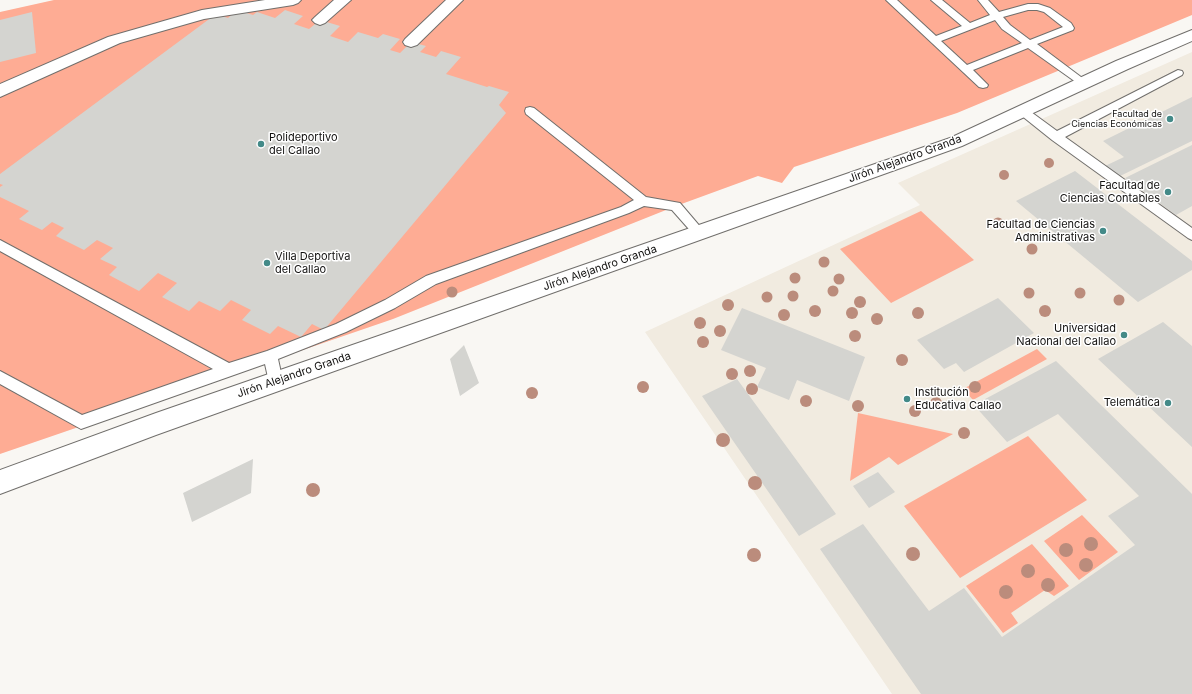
<!DOCTYPE html>
<html>
<head>
<meta charset="utf-8">
<style>
	body { margin:0 }
	canvas { display:block; background:#f9f7f3 }
</style>
</head>
<body>
<canvas width="1192" height="694"></canvas>
<script>
const context = document.querySelector('canvas').getContext('2d');
context.lineJoin = 'round';
function fillPath(path, color) {
  context.fillStyle = color;
  context.fill(path, 'evenodd');
}
function toPath(rows) {
  const path = new Path2D();
  for (const r of rows) {
    path.moveTo(r[0], r[1]);
    for (let i = 2; i < r.length; i += 2) path.lineTo(r[i], r[i + 1]);
  }
  return path;
}
function trace(path, color, width, dash) {
  context.strokeStyle = color;
  context.lineWidth = width;
  context.lineCap = dash ? 'butt' : 'round';
  context.setLineDash(dash || []);
  context.stroke(path);
}
function label(font, color, halo, rows, align = 'center') {
  context.font = font + ' Inter,sans-serif';
  context.lineWidth = 3;
  context.setLineDash([]);
  context.textBaseline = 'middle';
  context.strokeStyle = halo;
  context.fillStyle = color;
  for (const [text, x, y, turn = 0] of rows) {
    context.save();
    context.translate(x, y);
    context.rotate((+turn || 0) * Math.PI / 180);
    context.textAlign = isNaN(turn) ? turn : align;
    if (halo) context.strokeText(text, 0, 0);
    context.fillText(text, 0, 0);
    context.restore();
  }
}
const built = toPath([
	[1192,52,1192,694,892,694,645,332,920,205,898,183]
]);
const green = toPath([
	[54,0,1192,0,1192,15,957,113,794,167,782,183,758,176,676,206,393,319,0,454,0,12],
	[921,211,974,260,891,303,840,249],
	[1037,349,1047,359,973,400,963,389],
	[858,413,953,434,898,465,889,457,850,481],
	[1028,436,1087,500,960,578,904,506],
	[1082,515,1118,552,1079,580,1044,541],
	[1032,544,1069,586,1054,596,1045,590,1011,613,1018,623,1003,633,966,586]
]);
const building = toPath([
	[237,10,253,15,257,12,275,18,285,10,303,16,294,24,309,29,320,20,340,26,330,36,348,42,358,32,378,38,383,34,400,39,390,50,400,53,411,42,426,46,420,52,436,57,441,51,461,57,446,74,487,87,489,86,509,92,499,105,506,113,324,330,312,324,301,337,278,326,270,334,242,320,251,310,231,300,220,311,199,301,189,311,162,297,177,283,158,273,139,291,109,275,117,267,100,259,113,248,97,240,84,250,56,236,64,228,52,222,42,230,19,219,29,211,0,197,0,187,3,185,0,184,0,174,216,14,228,18],
	[32,12,36,53,0,62,0,20],
	[1192,97,1192,141,1118,177,1105,166,1124,157,1103,141],
	[1192,145,1192,206,1176,215,1125,178],
	[1075,171,1192,261,1192,270,1138,302,1016,201],
	[998,298,1034,333,964,372,956,363,944,369,917,340],
	[742,308,865,357,849,401,797,380,789,400,757,387,766,368,721,350],
	[1163,322,1192,346,1192,447,1098,359],
	[464,345,479,383,460,396,450,359],
	[1056,361,1192,494,1192,694,921,694,820,549,863,524,929,611,964,588,1002,637,1135,545,1108,516,1139,496,1058,414,1007,442,974,405],
	[737,379,836,514,799,536,702,396],
	[253,459,251,493,192,522,183,493],
	[878,472,895,492,869,508,853,486]
]);
const lane = toPath([
	[886,0,897,0,936,36,962,26,931,0,942,0,970,23,990,15,978,0,988,0,999,12,1028,4,1038,4,1050,8,1071,23,1074,28,1073,30,1037,44,1089,83,1088,85,1080,85,1028,48,973,70,988,85,987,87,983,88,979,87,886,0],
	[1028,10,1037,10,1044,12,1063,27,1030,40,1010,25,1003,17,1028,10],
	[995,20,1002,29,1022,43,967,65,941,41,995,20],
	[1178,70,1182,71,1183,73,1182,75,1065,137,1192,228,1192,240,1188,238,1052,140,1017,112,1019,109,1023,108,1027,109,1057,131,1178,70],
	[530,107,534,108,646,197,680,203,703,230,705,233,703,236,699,238,695,236,672,210,644,206,629,213,436,284,395,308,346,332,278,359,283,382,281,387,276,388,271,387,269,382,265,364,81,429,0,384,0,371,82,415,213,369,0,251,0,240,229,363,267,351,336,324,385,300,426,276,621,207,634,200,526,114,525,111,526,108,530,107]
]);
const street = toPath([
	[265,0,301,0,298,3,293,5,204,19,120,43,0,97,0,84,108,37,202,10,265,0],
	[334,0,351,0,325,23,320,25,315,23,312,20,315,17,334,0],
	[446,0,463,0,417,45,411,47,405,45,403,42,405,39,446,0],
	[1192,30,1192,41,1128,69,962,146,156,435,0,494,0,470,156,413,950,138,1116,61,1192,30]
]);
const trees = [
	[1049,163,5],
	[1004,175,5],
	[998,223,5.5],
	[1032,249,5.5],
	[824,262,5.5],
	[795,278,5.5],
	[839,279,5.5],
	[833,291,5.5],
	[452,292,5.5],
	[1029,293,5.5],
	[1080,293,5.5],
	[793,296,5.5],
	[767,297,5.5],
	[1119,300,5.5],
	[860,302,6],
	[728,305,6],
	[815,311,6],
	[1045,311,6],
	[852,313,6],
	[918,313,6],
	[784,315,6],
	[877,319,6],
	[700,323,6],
	[720,331,6],
	[855,336,6],
	[703,342,6],
	[902,360,6],
	[750,371,6],
	[732,374,6],
	[643,387,6],
	[975,387,6],
	[752,389,6],
	[532,393,6],
	[806,401,6],
	[936,403,6],
	[858,406,6],
	[915,411,6],
	[964,433,6],
	[723,440,7],
	[755,483,7],
	[313,490,7],
	[1091,544,7],
	[1066,550,7],
	[913,554,7],
	[754,555,7],
	[1086,565,7],
	[1028,571,7],
	[1048,585,7],
	[1006,592,7]
];
const markers = [
	[1170,119,4,"#438a88"],
	[261,144,4,"#438a88"],
	[1168,192,4,"#438a88"],
	[1103,231,4,"#438a88"],
	[267,263,4,"#438a88"],
	[1124,335,4,"#438a88"],
	[907,399,4,"#438a88"],
	[1168,403,4,"#438a88"]
];
const farPoinames = [
	["Facultad de",1162,114],
	["Ciencias Económicas",1162,124]
];
const poiNames = [
	["Polideportivo",269,138,"left"],
	["del Callao",269,151,"left"],
	["Facultad de",1160,186],
	["Ciencias Contables",1160,199],
	["Facultad de Ciencias",1095,225],
	["Administrativas",1095,238],
	["Villa Deportiva",275,257,"left"],
	["del Callao",275,270,"left"],
	["Universidad",1116,329],
	["Nacional del Callao",1116,342],
	["Institución",915,393,"left"],
	["Educativa Callao",915,406,"left"],
	["Telemática",1160,403]
];
const streetNames = [
	["Jirón Alejandro Granda",905,159,-20],
	["Jirón Alejandro Granda",600,268,-19],
	["Jirón Alejandro Granda",294,375,-19]
];
fillPath(built, '#f1ebe0');
fillPath(green, '#feac94');
fillPath(building, '#d4d4d0');
trace(lane, '#716f6c', 2);
trace(street, '#716f6c', 2);
fillPath(lane, '#fff');
fillPath(street, '#fff');
context.fillStyle = '#bb8c7c';
for (const [x, y, r] of trees) {
  context.beginPath();
  context.arc(x, y, r, 0, 2 * Math.PI);
  context.fill();
}
for (const [x, y, r, color] of markers) {
  const dot = new Path2D();
  dot.arc(x, y, r, 0, 2 * Math.PI);
  context.fillStyle = color;
  context.fill(dot);
  trace(dot, '#fff', 1.5);
}
label('9px', '#121110', '#fff', farPoinames, 'right');
label('11px', '#121110', '#fff', poiNames, 'right');
label('11px', '#121110', '#fff', streetNames);
</script>
</body>
</html>
